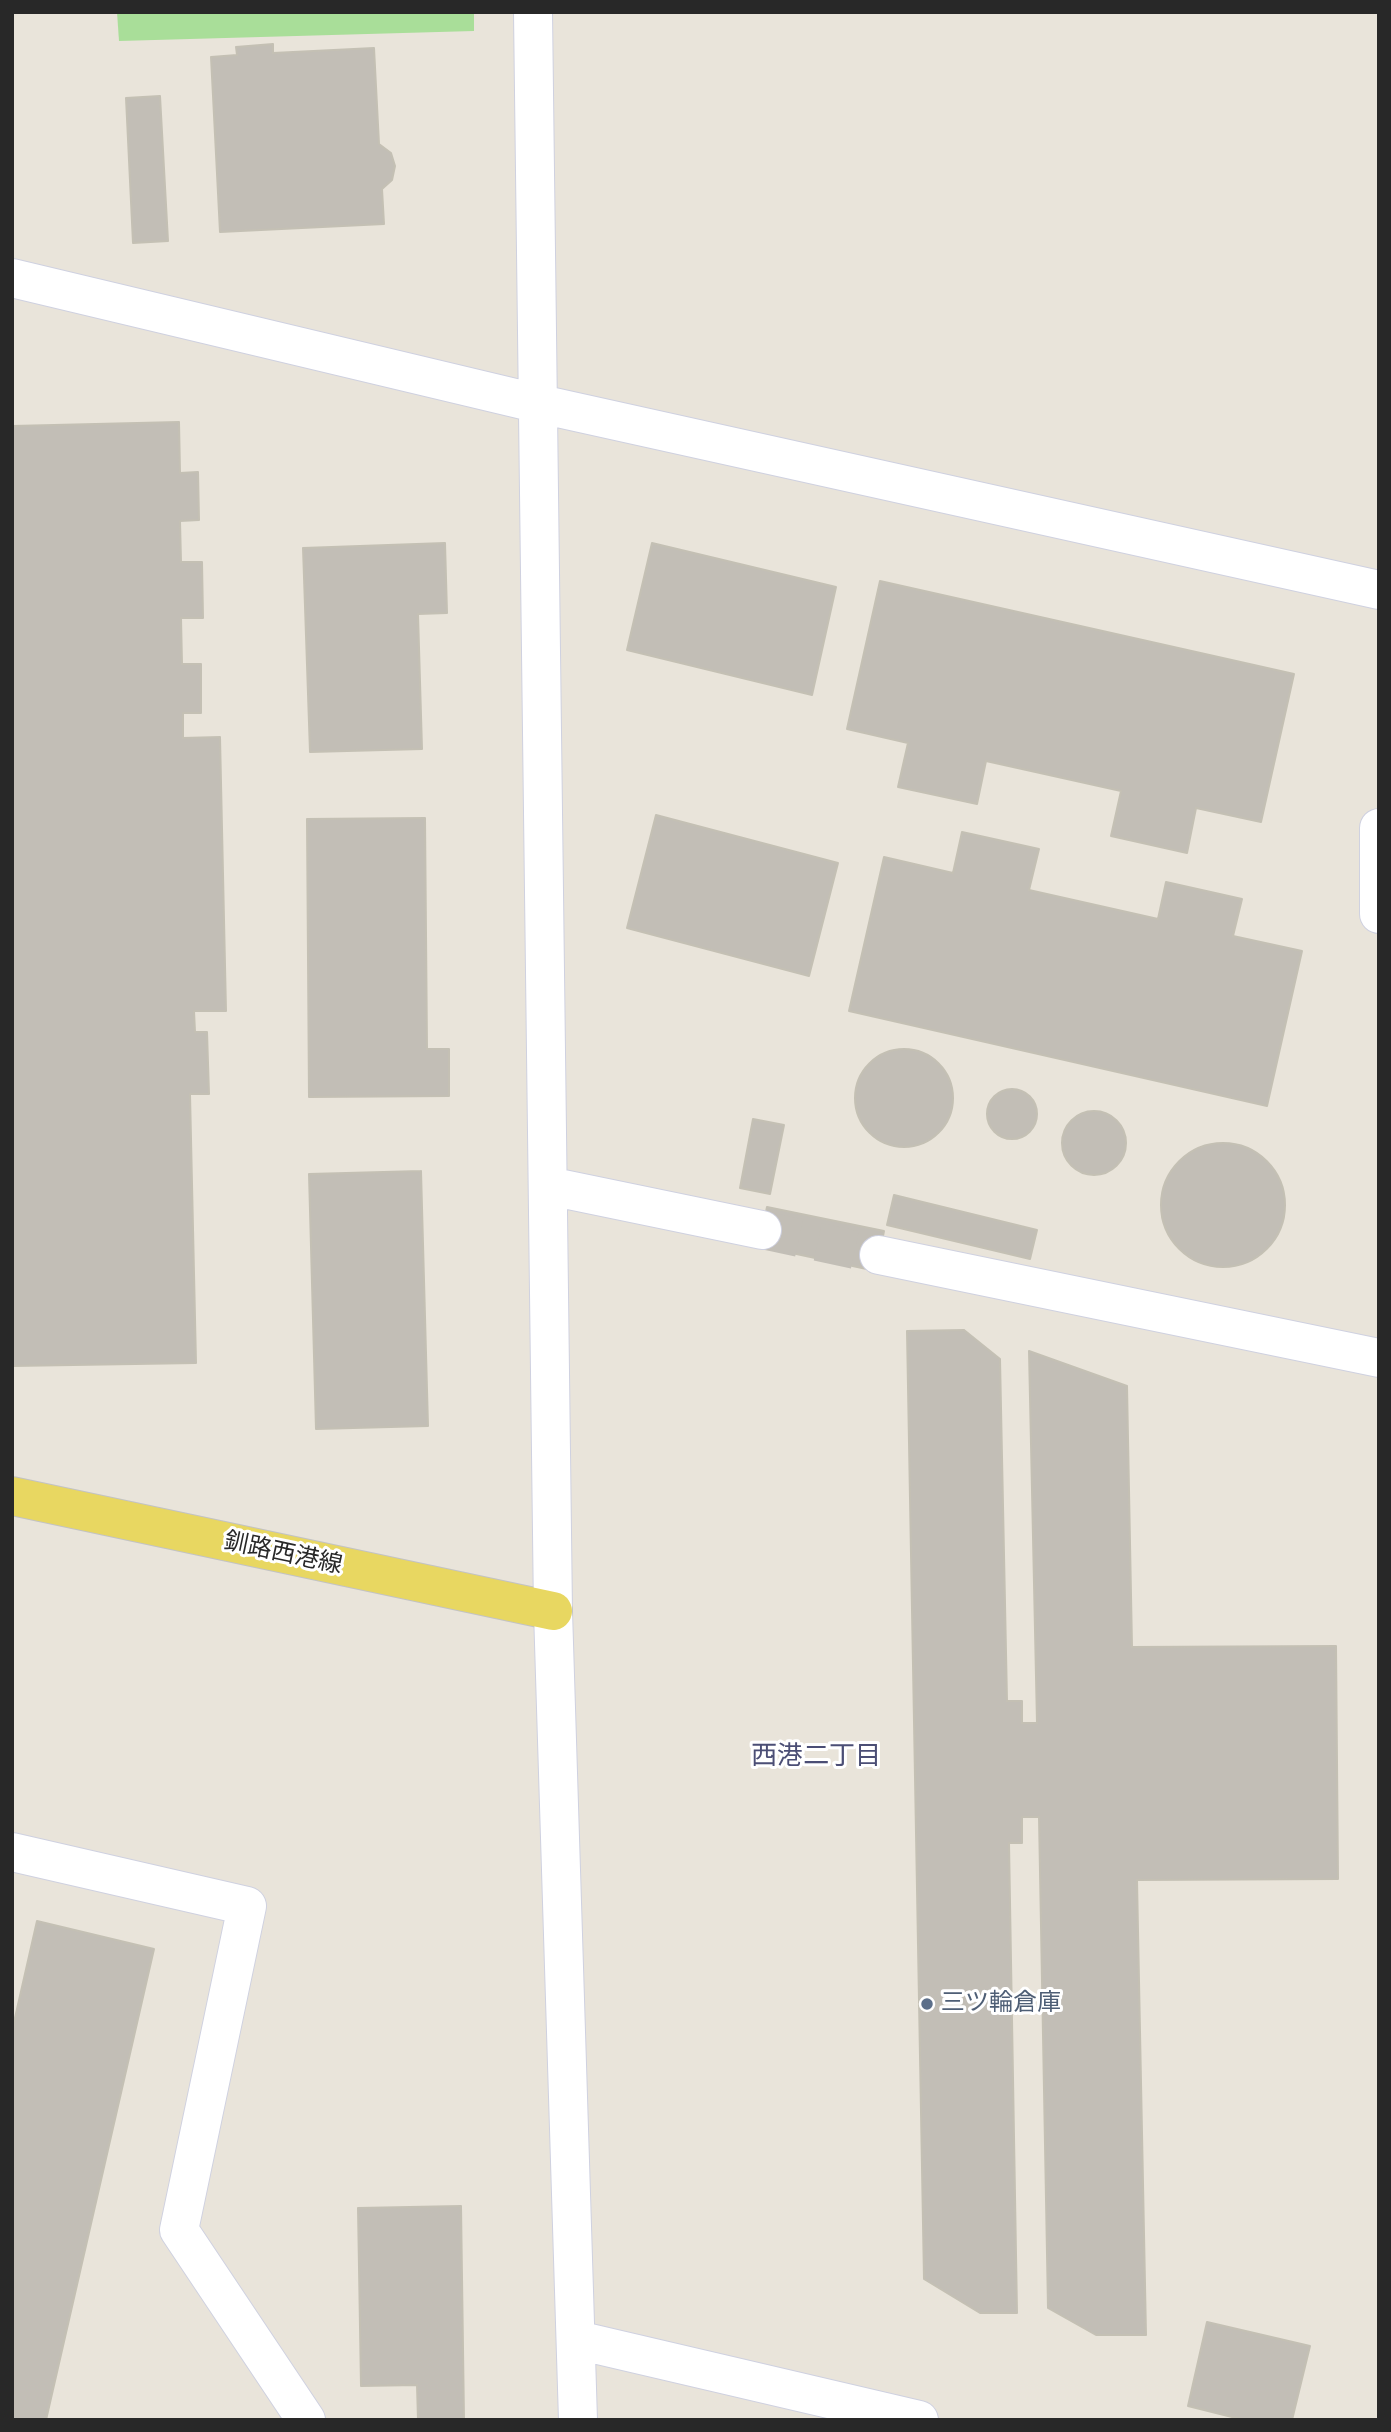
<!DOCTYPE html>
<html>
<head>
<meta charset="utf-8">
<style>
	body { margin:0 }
	#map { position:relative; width:1391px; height:2432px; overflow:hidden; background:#e9e4da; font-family:Signika,sans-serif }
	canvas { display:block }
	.frame { position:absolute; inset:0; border:14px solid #282828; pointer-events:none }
</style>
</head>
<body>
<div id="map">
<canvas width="1391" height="2432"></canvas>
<div class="frame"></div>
</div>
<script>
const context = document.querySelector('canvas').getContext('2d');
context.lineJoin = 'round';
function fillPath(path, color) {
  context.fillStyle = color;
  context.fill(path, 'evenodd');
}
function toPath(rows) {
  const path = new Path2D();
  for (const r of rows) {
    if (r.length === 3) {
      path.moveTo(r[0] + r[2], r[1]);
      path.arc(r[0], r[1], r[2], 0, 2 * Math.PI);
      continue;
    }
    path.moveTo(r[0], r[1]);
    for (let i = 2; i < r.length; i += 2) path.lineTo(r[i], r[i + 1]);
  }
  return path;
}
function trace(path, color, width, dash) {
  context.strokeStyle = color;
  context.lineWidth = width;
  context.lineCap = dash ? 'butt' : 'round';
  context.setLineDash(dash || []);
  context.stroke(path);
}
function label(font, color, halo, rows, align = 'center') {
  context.font = font + ' Signika,"Noto Sans JP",sans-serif';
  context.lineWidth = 6;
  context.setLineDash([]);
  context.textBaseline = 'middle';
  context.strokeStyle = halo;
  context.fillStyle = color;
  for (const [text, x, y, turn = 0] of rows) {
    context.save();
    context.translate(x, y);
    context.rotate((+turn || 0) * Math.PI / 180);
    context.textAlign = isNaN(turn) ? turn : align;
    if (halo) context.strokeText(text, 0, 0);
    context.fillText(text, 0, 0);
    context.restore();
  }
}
const green = toPath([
	[117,12,474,12,474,31,119,41]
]);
const building = toPath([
	[273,44,273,53,374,48,379,144,391,153,395,166,392,180,382,189,384,224,220,232,211,57,237,55,236,47,273,44],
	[160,96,168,241,133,243,126,98,160,96],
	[179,422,180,473,198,472,199,520,180,521,181,562,202,562,203,618,181,618,182,664,201,664,201,713,183,713,183,738,220,737,226,1011,194,1011,195,1032,207,1032,209,1094,190,1094,196,1363,12,1366,12,426,179,422],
	[445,543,447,613,418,614,422,749,310,752,303,548,445,543],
	[652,543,836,587,812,695,627,650,652,543],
	[880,581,1294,674,1261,822,1196,808,1187,853,1111,836,1121,791,986,761,977,804,898,787,908,743,847,729,880,581],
	[656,815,838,863,809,976,627,928,656,815],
	[425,818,427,1049,449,1049,449,1096,309,1097,307,819,425,818],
	[962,832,1039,849,1029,890,1158,919,1166,882,1242,899,1233,936,1302,951,1267,1106,849,1011,884,857,953,873,962,832],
	[904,1098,49],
	[1012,1114,25],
	[1094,1143,32],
	[753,1119,784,1125,770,1194,740,1188,753,1119],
	[1223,1205,62],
	[421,1171,428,1426,316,1429,309,1174,421,1171],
	[894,1195,1037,1230,1030,1259,887,1225,894,1195],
	[767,1207,884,1231,876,1271,759,1246,767,1207],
	[964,1330,1000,1359,1007,1701,1022,1701,1022,1723,1037,1723,1029,1351,1127,1386,1132,1647,1336,1646,1338,1879,1137,1880,1146,2335,1096,2335,1048,2308,1039,1817,1022,1817,1022,1843,1009,1843,1017,2313,980,2313,924,2279,907,1331,964,1330],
	[37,1921,154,1949,46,2420,12,2420,12,2031,37,1921],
	[461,2206,464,2420,418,2420,417,2385,361,2386,358,2208,461,2206],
	[1207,2322,1310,2346,1292,2420,1244,2420,1188,2406,1207,2322]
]);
const minorTunnel = toPath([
	[762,1230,879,1255]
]);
const minor = toPath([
	[533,12,553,1611,578,2420],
	[12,278,540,404,1379,590],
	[1379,828,1379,914],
	[549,1186,762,1230],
	[879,1255,1379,1358],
	[12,1852,247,1906,179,2230,306,2420],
	[577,2340,919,2420]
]);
const major = toPath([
	[12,1496,553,1611]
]);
const markers = [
	[927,2004,7,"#5c6f8a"]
];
const streetNames = [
	["釧路西港線",283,1554,12]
];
const serviceNames = [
	["三ツ輪倉庫",941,2004]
];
const neighbourhoodNames = [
	["西港二丁目",816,1757]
];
fillPath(green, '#a9de99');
fillPath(building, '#c2beb6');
trace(building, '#c4c0b4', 2);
trace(minorTunnel, '#c2beb6', 38, [38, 19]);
trace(minor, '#cfd1e0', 40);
trace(major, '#c3c3c3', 40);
trace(minor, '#fff', 38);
trace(major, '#e8d761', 38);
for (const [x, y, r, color] of markers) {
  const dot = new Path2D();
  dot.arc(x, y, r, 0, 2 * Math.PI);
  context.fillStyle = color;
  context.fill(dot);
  trace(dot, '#fff', 2.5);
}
label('24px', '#282828', '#fff', streetNames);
label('24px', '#4e5e75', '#fff', serviceNames, 'left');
label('26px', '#4b4e75', '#fff', neighbourhoodNames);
</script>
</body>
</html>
